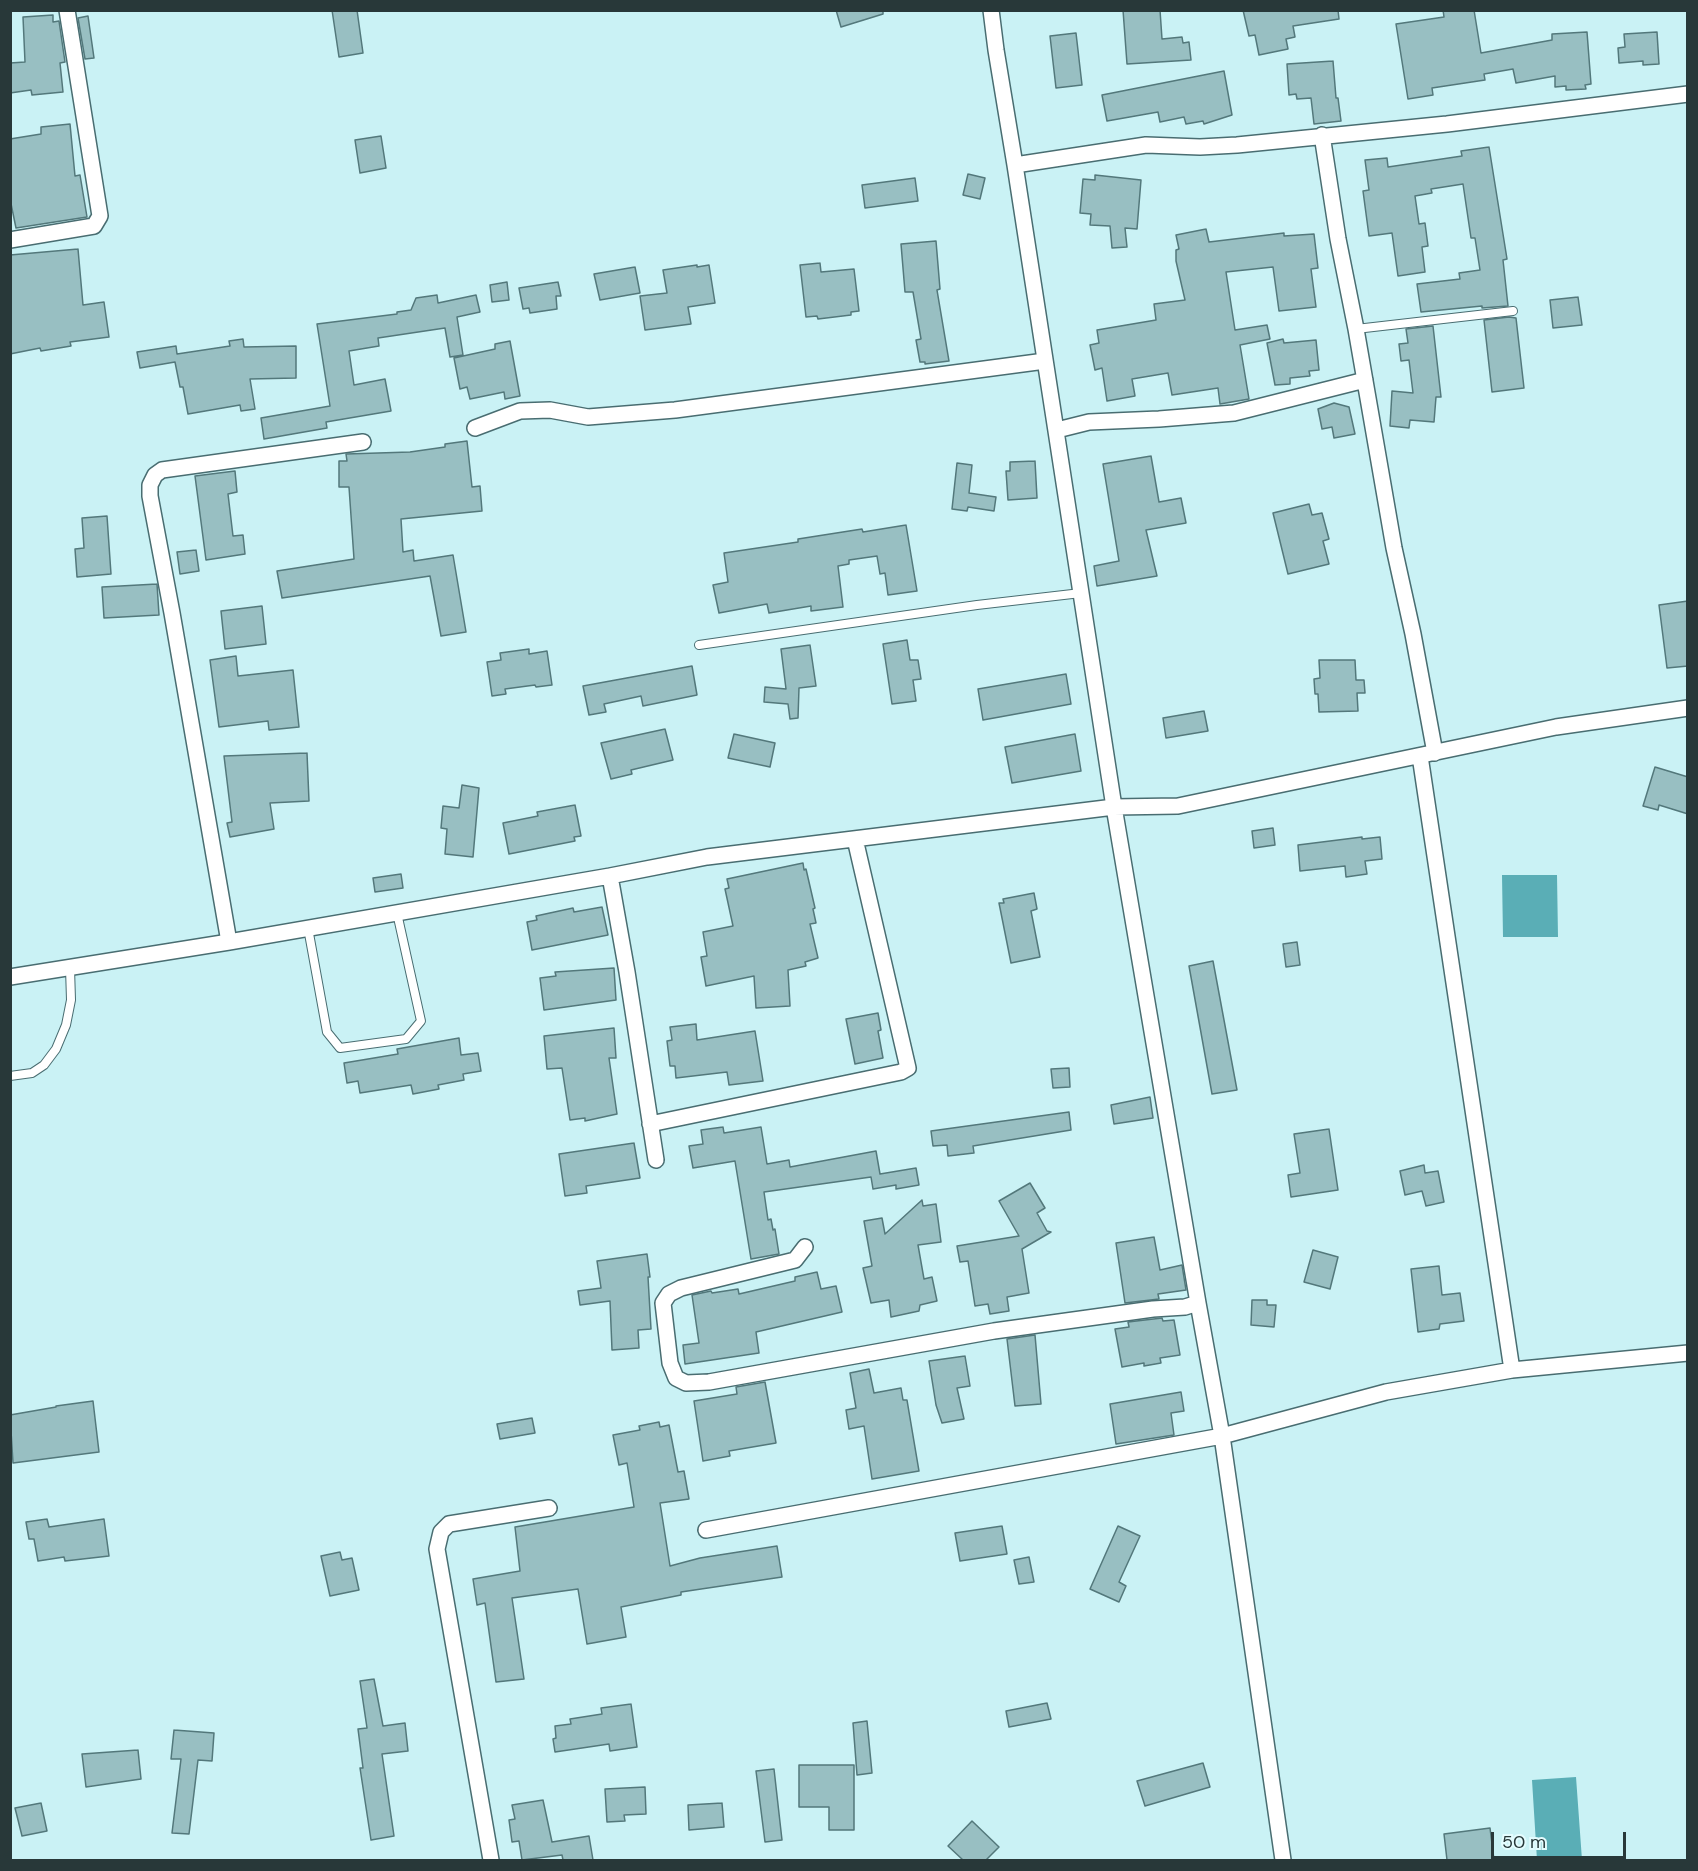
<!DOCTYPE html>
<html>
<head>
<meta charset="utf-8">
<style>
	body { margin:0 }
	#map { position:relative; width:1698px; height:1871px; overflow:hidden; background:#caf2f5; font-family:"DM Sans",sans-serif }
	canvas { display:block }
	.frame { position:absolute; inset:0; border:12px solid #283839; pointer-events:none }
	.scale { position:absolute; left:1491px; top:1832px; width:135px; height:27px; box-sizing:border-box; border:3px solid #283839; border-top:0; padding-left:8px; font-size:18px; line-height:21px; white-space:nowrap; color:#283839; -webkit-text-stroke:4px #e4fcfe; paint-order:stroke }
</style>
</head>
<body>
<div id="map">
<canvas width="1698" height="1871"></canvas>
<div class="frame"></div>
<div class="scale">50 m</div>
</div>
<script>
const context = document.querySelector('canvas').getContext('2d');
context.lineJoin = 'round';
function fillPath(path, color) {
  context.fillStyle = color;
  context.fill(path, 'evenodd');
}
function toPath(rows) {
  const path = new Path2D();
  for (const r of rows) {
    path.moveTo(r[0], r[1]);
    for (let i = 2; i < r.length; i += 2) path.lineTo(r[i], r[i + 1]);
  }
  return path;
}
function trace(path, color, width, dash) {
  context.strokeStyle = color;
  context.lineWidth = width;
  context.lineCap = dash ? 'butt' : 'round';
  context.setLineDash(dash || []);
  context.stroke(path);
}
const water = toPath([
	[1502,875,1557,875,1558,937,1503,937],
	[1576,1777,1582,1860,1537,1860,1532,1780]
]);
const building = toPath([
	[332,10,357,10,363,53,339,57,332,10],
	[836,10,883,10,883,14,841,27,836,10],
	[1123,10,1160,10,1162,39,1182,37,1183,43,1189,42,1191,60,1127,64,1123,10],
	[1243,10,1338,10,1339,19,1293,26,1295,37,1286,39,1288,49,1259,55,1255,35,1249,36,1243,10],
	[1443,10,1474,10,1481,53,1552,40,1552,34,1587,32,1591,84,1585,85,1586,89,1566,90,1566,86,1555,87,1555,76,1516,83,1513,69,1484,74,1485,80,1432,88,1433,95,1408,99,1396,24,1444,17,1443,10],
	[53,15,53,22,59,21,65,62,60,63,63,92,32,95,31,90,10,93,10,63,25,62,23,17,53,15],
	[88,16,94,58,85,59,78,18,88,16],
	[1657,32,1659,64,1643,65,1643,61,1619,63,1618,48,1625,47,1624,34,1657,32],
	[1076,33,1082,85,1056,88,1050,36,1076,33],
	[1333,61,1336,98,1338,98,1341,121,1314,124,1311,98,1297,99,1296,94,1289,95,1287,64,1333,61],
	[1224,71,1232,115,1204,124,1203,121,1186,124,1184,117,1160,122,1158,112,1107,121,1102,95,1224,71],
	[70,124,75,176,80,175,87,217,16,228,10,199,10,139,41,134,41,127,70,124],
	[381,136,386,168,360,173,355,140,381,136],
	[1489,147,1507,259,1503,260,1508,306,1482,308,1482,306,1421,312,1417,284,1460,279,1459,273,1480,270,1475,238,1471,238,1463,184,1431,189,1432,193,1415,196,1419,224,1425,223,1428,246,1422,247,1425,272,1398,276,1392,233,1369,236,1363,191,1369,190,1365,160,1387,158,1388,167,1462,156,1461,151,1489,147],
	[968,174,985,178,980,199,963,195,968,174],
	[1095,175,1141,180,1137,229,1125,228,1127,247,1112,248,1110,226,1090,225,1091,214,1080,213,1083,179,1095,180,1095,175],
	[915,178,918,201,865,208,862,185,915,178],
	[1206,229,1209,242,1284,233,1284,236,1314,234,1318,268,1311,269,1316,307,1279,311,1273,267,1226,272,1235,330,1267,325,1270,339,1240,345,1249,399,1220,404,1218,388,1172,395,1168,373,1132,379,1135,396,1107,401,1102,368,1095,370,1090,345,1099,343,1097,330,1156,320,1154,304,1185,300,1176,261,1176,250,1179,249,1176,235,1206,229],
	[936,241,940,289,937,290,949,361,925,364,925,362,920,362,916,340,921,339,913,292,905,292,901,244,936,241],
	[78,249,83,305,104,302,109,337,70,342,71,346,41,351,40,348,10,354,10,255,78,249],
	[820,263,821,272,854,269,859,311,851,312,851,315,818,319,817,316,806,317,800,265,820,263],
	[697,265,697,267,709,265,715,303,688,307,691,324,645,330,640,296,667,293,663,270,697,265],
	[635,267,640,293,600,300,594,274,635,267],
	[507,282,509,300,492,302,490,285,507,282],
	[558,282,561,296,556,296,557,309,530,313,529,308,523,309,519,288,558,282],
	[437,295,438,303,476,295,480,312,457,317,463,355,450,357,445,328,378,338,379,346,349,351,354,385,385,379,391,411,326,422,327,428,264,439,261,418,330,406,317,324,397,314,397,312,411,310,416,298,437,295],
	[1578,297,1582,325,1553,328,1550,300,1578,297],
	[1509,317,1516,318,1524,388,1492,392,1484,320,1509,317],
	[1433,326,1441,397,1436,397,1434,422,1410,420,1409,428,1390,426,1392,391,1413,393,1409,360,1401,361,1399,344,1408,343,1406,329,1433,326],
	[243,339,244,347,296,346,296,378,250,379,255,409,241,411,240,405,188,414,183,387,180,387,175,362,140,368,137,352,176,346,177,354,230,346,229,341,243,339],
	[1283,339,1284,343,1316,340,1319,370,1309,371,1310,376,1290,378,1290,384,1275,385,1267,343,1283,339],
	[510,341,520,396,505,399,504,392,470,399,467,387,460,389,454,358,495,349,495,344,510,341],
	[1334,403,1349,407,1355,434,1334,438,1332,427,1322,429,1318,409,1334,403],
	[467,441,472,487,480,486,482,511,401,519,403,552,413,550,414,561,453,555,466,632,441,636,430,576,282,598,277,571,354,559,349,487,339,487,339,461,347,461,346,454,410,452,445,447,445,444,467,441],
	[1151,456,1159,502,1181,498,1186,523,1146,530,1157,576,1097,586,1094,566,1119,561,1103,464,1151,456],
	[1035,461,1037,498,1008,500,1006,471,1010,471,1010,462,1035,461],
	[957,463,972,465,969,493,996,497,994,511,968,507,967,511,952,509,957,463],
	[235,471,237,492,228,494,233,536,243,535,245,554,206,560,195,476,235,471],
	[1309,504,1312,515,1322,513,1329,539,1323,541,1329,564,1288,574,1273,513,1309,504],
	[107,516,111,574,77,577,75,549,84,548,82,518,107,516],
	[906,525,917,591,888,595,885,573,880,574,877,556,849,560,849,564,838,566,843,607,811,611,811,606,769,613,767,604,719,613,713,585,728,582,724,553,798,542,798,539,862,529,863,532,906,525],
	[196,550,199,571,180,574,177,552,196,550],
	[157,584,159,615,104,618,102,587,157,584],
	[1688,601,1688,666,1667,668,1659,605,1688,601],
	[262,606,266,644,225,649,221,611,262,606],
	[907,640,910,660,918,660,921,679,913,680,916,701,892,704,883,644,907,640],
	[810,645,816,686,799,688,798,718,790,719,788,704,764,702,765,687,786,689,781,649,810,645],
	[529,649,529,654,547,651,552,685,536,687,535,685,505,689,506,694,492,696,487,662,501,660,500,653,529,649],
	[236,656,238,676,293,670,299,727,269,730,268,721,219,727,210,660,236,656],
	[1319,660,1355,660,1356,680,1364,680,1365,693,1357,693,1358,711,1319,712,1318,694,1315,694,1314,679,1320,678,1319,660],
	[692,666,697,695,643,706,641,696,604,704,606,712,589,715,583,686,692,666],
	[1066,674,1071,704,983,720,978,689,1066,674],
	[1204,711,1208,731,1166,738,1163,718,1204,711],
	[665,729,673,760,631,770,632,774,611,779,601,743,665,729],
	[734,734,775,743,770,767,728,758,734,734],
	[1075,734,1081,771,1012,783,1005,747,1075,734],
	[307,753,309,801,270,803,274,829,230,837,227,823,232,822,224,756,307,753],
	[1655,767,1688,777,1688,814,1659,805,1658,810,1643,806,1655,767],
	[462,785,479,788,473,857,445,854,447,829,441,828,443,806,459,808,462,785],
	[575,805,581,836,574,837,575,841,509,854,503,823,538,816,537,812,575,805],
	[1273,828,1275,845,1254,848,1252,831,1273,828],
	[1362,837,1362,839,1380,837,1382,859,1365,861,1367,874,1346,877,1345,866,1300,871,1298,845,1362,837],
	[803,863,804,870,806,869,815,908,813,909,816,923,810,924,818,958,805,962,806,966,788,970,790,1006,756,1008,754,976,706,986,701,957,707,956,703,932,733,926,725,889,729,888,727,879,803,863],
	[401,874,403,888,375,892,373,878,401,874],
	[1034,893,1037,909,1031,911,1040,957,1011,963,999,903,1004,903,1003,899,1034,893],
	[602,907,608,935,532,950,527,922,537,920,536,916,573,908,574,912,602,907],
	[1297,942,1300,965,1286,967,1283,944,1297,942],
	[1213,961,1237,1090,1212,1094,1189,966,1213,961],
	[614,968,616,1000,544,1010,540,978,556,976,555,972,614,968],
	[878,1013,881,1030,878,1031,883,1058,855,1064,846,1019,878,1013],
	[696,1024,697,1040,755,1031,763,1081,729,1085,727,1072,676,1078,675,1066,670,1066,667,1041,672,1040,670,1027,696,1024],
	[614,1028,616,1058,609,1058,617,1114,585,1121,585,1118,570,1120,562,1068,547,1069,544,1036,614,1028],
	[459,1038,461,1055,478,1053,481,1071,463,1074,464,1080,438,1085,439,1089,413,1094,411,1085,360,1093,358,1081,347,1083,344,1063,398,1054,397,1049,459,1038],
	[1069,1068,1070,1087,1053,1088,1051,1069,1069,1068],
	[1150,1097,1153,1118,1114,1124,1111,1105,1150,1097],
	[1069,1112,1071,1130,973,1146,974,1153,948,1156,947,1145,933,1146,931,1131,1069,1112],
	[723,1127,724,1133,761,1127,767,1164,789,1160,790,1167,876,1151,880,1174,916,1168,919,1185,896,1189,896,1185,873,1189,871,1177,764,1192,768,1220,771,1219,773,1230,775,1229,779,1254,751,1259,735,1161,693,1168,689,1146,703,1144,701,1130,723,1127],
	[1329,1129,1338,1190,1291,1197,1288,1175,1300,1173,1294,1134,1329,1129],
	[634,1143,640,1178,586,1186,587,1193,565,1196,559,1154,634,1143],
	[1424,1165,1425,1173,1438,1171,1444,1202,1426,1206,1422,1191,1405,1195,1400,1171,1424,1165],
	[1030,1183,1045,1208,1037,1213,1047,1231,1051,1232,1022,1249,1029,1293,1007,1297,1009,1311,990,1314,988,1304,975,1306,968,1261,960,1262,957,1246,1019,1236,999,1201,1030,1183],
	[922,1200,923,1206,936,1204,941,1242,918,1245,924,1279,932,1277,937,1301,920,1305,919,1311,891,1317,889,1300,871,1303,863,1268,872,1266,864,1221,882,1218,885,1234,922,1200],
	[1154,1237,1160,1270,1182,1265,1186,1290,1158,1294,1159,1299,1125,1303,1116,1243,1154,1237],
	[1313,1250,1338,1257,1330,1289,1304,1282,1313,1250],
	[647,1254,650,1277,648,1277,651,1329,638,1330,639,1348,612,1350,610,1301,580,1305,578,1291,601,1288,597,1261,647,1254],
	[1439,1266,1442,1295,1460,1293,1464,1321,1440,1324,1439,1329,1418,1332,1411,1269,1439,1266],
	[817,1272,821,1289,836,1286,842,1312,756,1332,759,1353,685,1364,683,1345,699,1343,692,1295,711,1291,712,1293,738,1289,739,1294,795,1281,795,1277,817,1272],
	[1252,1300,1267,1300,1267,1305,1276,1305,1274,1327,1251,1325,1252,1300],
	[1162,1318,1163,1321,1174,1320,1180,1355,1160,1358,1161,1363,1144,1366,1144,1363,1122,1367,1115,1329,1129,1327,1128,1322,1162,1318],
	[1035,1335,1041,1404,1015,1406,1007,1339,1035,1335],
	[965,1356,970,1386,957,1388,964,1419,942,1423,936,1405,929,1361,965,1356],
	[869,1369,874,1393,901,1388,903,1400,907,1400,919,1471,872,1479,864,1426,849,1429,846,1410,856,1408,850,1373,869,1369],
	[765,1382,776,1443,729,1451,730,1456,703,1461,694,1401,737,1394,736,1387,765,1382],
	[1181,1392,1184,1411,1171,1413,1174,1435,1116,1444,1110,1404,1181,1392],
	[93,1401,99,1452,13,1463,10,1415,56,1407,56,1406,93,1401],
	[532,1418,535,1433,500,1439,497,1424,532,1418],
	[659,1422,660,1427,669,1425,678,1472,684,1471,689,1499,660,1503,670,1566,700,1558,777,1546,782,1577,681,1592,681,1595,621,1607,626,1637,587,1644,578,1589,512,1598,524,1679,496,1682,485,1603,477,1605,473,1579,520,1571,515,1527,634,1507,627,1463,619,1465,613,1435,640,1430,639,1426,659,1422],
	[47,1519,49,1527,104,1519,109,1556,65,1561,64,1557,38,1561,34,1539,29,1539,26,1522,47,1519],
	[1002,1526,1007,1554,960,1561,955,1533,1002,1526],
	[1118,1526,1140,1536,1119,1582,1126,1586,1119,1602,1090,1589,1118,1526],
	[340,1552,342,1560,352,1558,359,1590,330,1596,321,1556,340,1552],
	[1029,1557,1034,1582,1019,1584,1014,1560,1029,1557],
	[374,1679,383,1726,405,1723,408,1751,382,1754,394,1836,371,1840,360,1768,363,1768,358,1729,367,1728,360,1681,374,1679],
	[1047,1703,1051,1719,1009,1727,1006,1711,1047,1703],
	[631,1704,637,1747,610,1751,609,1744,555,1752,553,1739,556,1738,555,1726,571,1724,570,1719,602,1714,601,1708,631,1704],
	[867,1721,872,1773,857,1775,853,1723,867,1721],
	[174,1730,214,1733,212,1761,198,1760,189,1834,172,1833,181,1759,171,1759,174,1730],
	[138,1750,141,1779,86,1787,82,1754,138,1750],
	[1203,1763,1210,1787,1145,1806,1137,1781,1203,1763],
	[799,1765,854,1765,854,1830,829,1830,829,1807,799,1807,799,1765],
	[774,1769,782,1840,765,1842,756,1771,774,1769],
	[645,1787,646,1814,624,1815,625,1821,607,1822,605,1789,645,1787],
	[543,1800,552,1842,589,1836,593,1860,563,1860,562,1855,522,1860,519,1841,512,1842,509,1820,515,1819,512,1805,543,1800],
	[41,1803,47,1831,22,1836,15,1808,41,1803],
	[722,1803,724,1827,689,1830,688,1805,722,1803],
	[972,1821,999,1847,986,1860,963,1860,948,1846,972,1821],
	[1490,1828,1494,1860,1447,1860,1444,1834,1490,1828]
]);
const service = toPath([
	[1356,329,1513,311],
	[699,645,977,605,1081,593],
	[308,928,327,1032,340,1048,406,1039,421,1021,397,913],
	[10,1076,32,1073,44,1065,56,1049,66,1025,71,1000,70,968]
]);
const minor = toPath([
	[991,10,996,50,1015,165,1114,807,1198,1303,1222,1436,1283,1860],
	[1322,135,1338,239,1356,329,1394,548,1413,634,1435,753],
	[1015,165,1146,145,1200,147,1237,145,1447,124,1688,94],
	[10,240,94,226,100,216,67,10],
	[475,428,520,411,550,410,588,417,675,410,1045,361],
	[1057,430,1089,422,1159,419,1234,413,1365,380],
	[1420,756,1512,1370],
	[610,876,627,972,656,1160],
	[229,942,172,613,150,496,150,485,155,475,162,470,363,442],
	[10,977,229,942,610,876,707,857,1114,807,1178,806,1556,727,1688,708],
	[650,1124,901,1072,908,1068,855,839],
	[805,1247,795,1260,681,1288,669,1294,663,1303,670,1363,676,1378,686,1383,709,1382,994,1331,1153,1309,1185,1307,1198,1303],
	[706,1530,1222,1436,1386,1392,1512,1370,1688,1353],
	[491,1860,437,1549,441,1532,449,1524,549,1508]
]);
fillPath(water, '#5aaeb6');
fillPath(building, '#98bfc2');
trace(building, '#53787b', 1.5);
trace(service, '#496d71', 10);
trace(minor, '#496d71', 18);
trace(service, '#fff', 8);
trace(minor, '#fff', 15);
</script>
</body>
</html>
